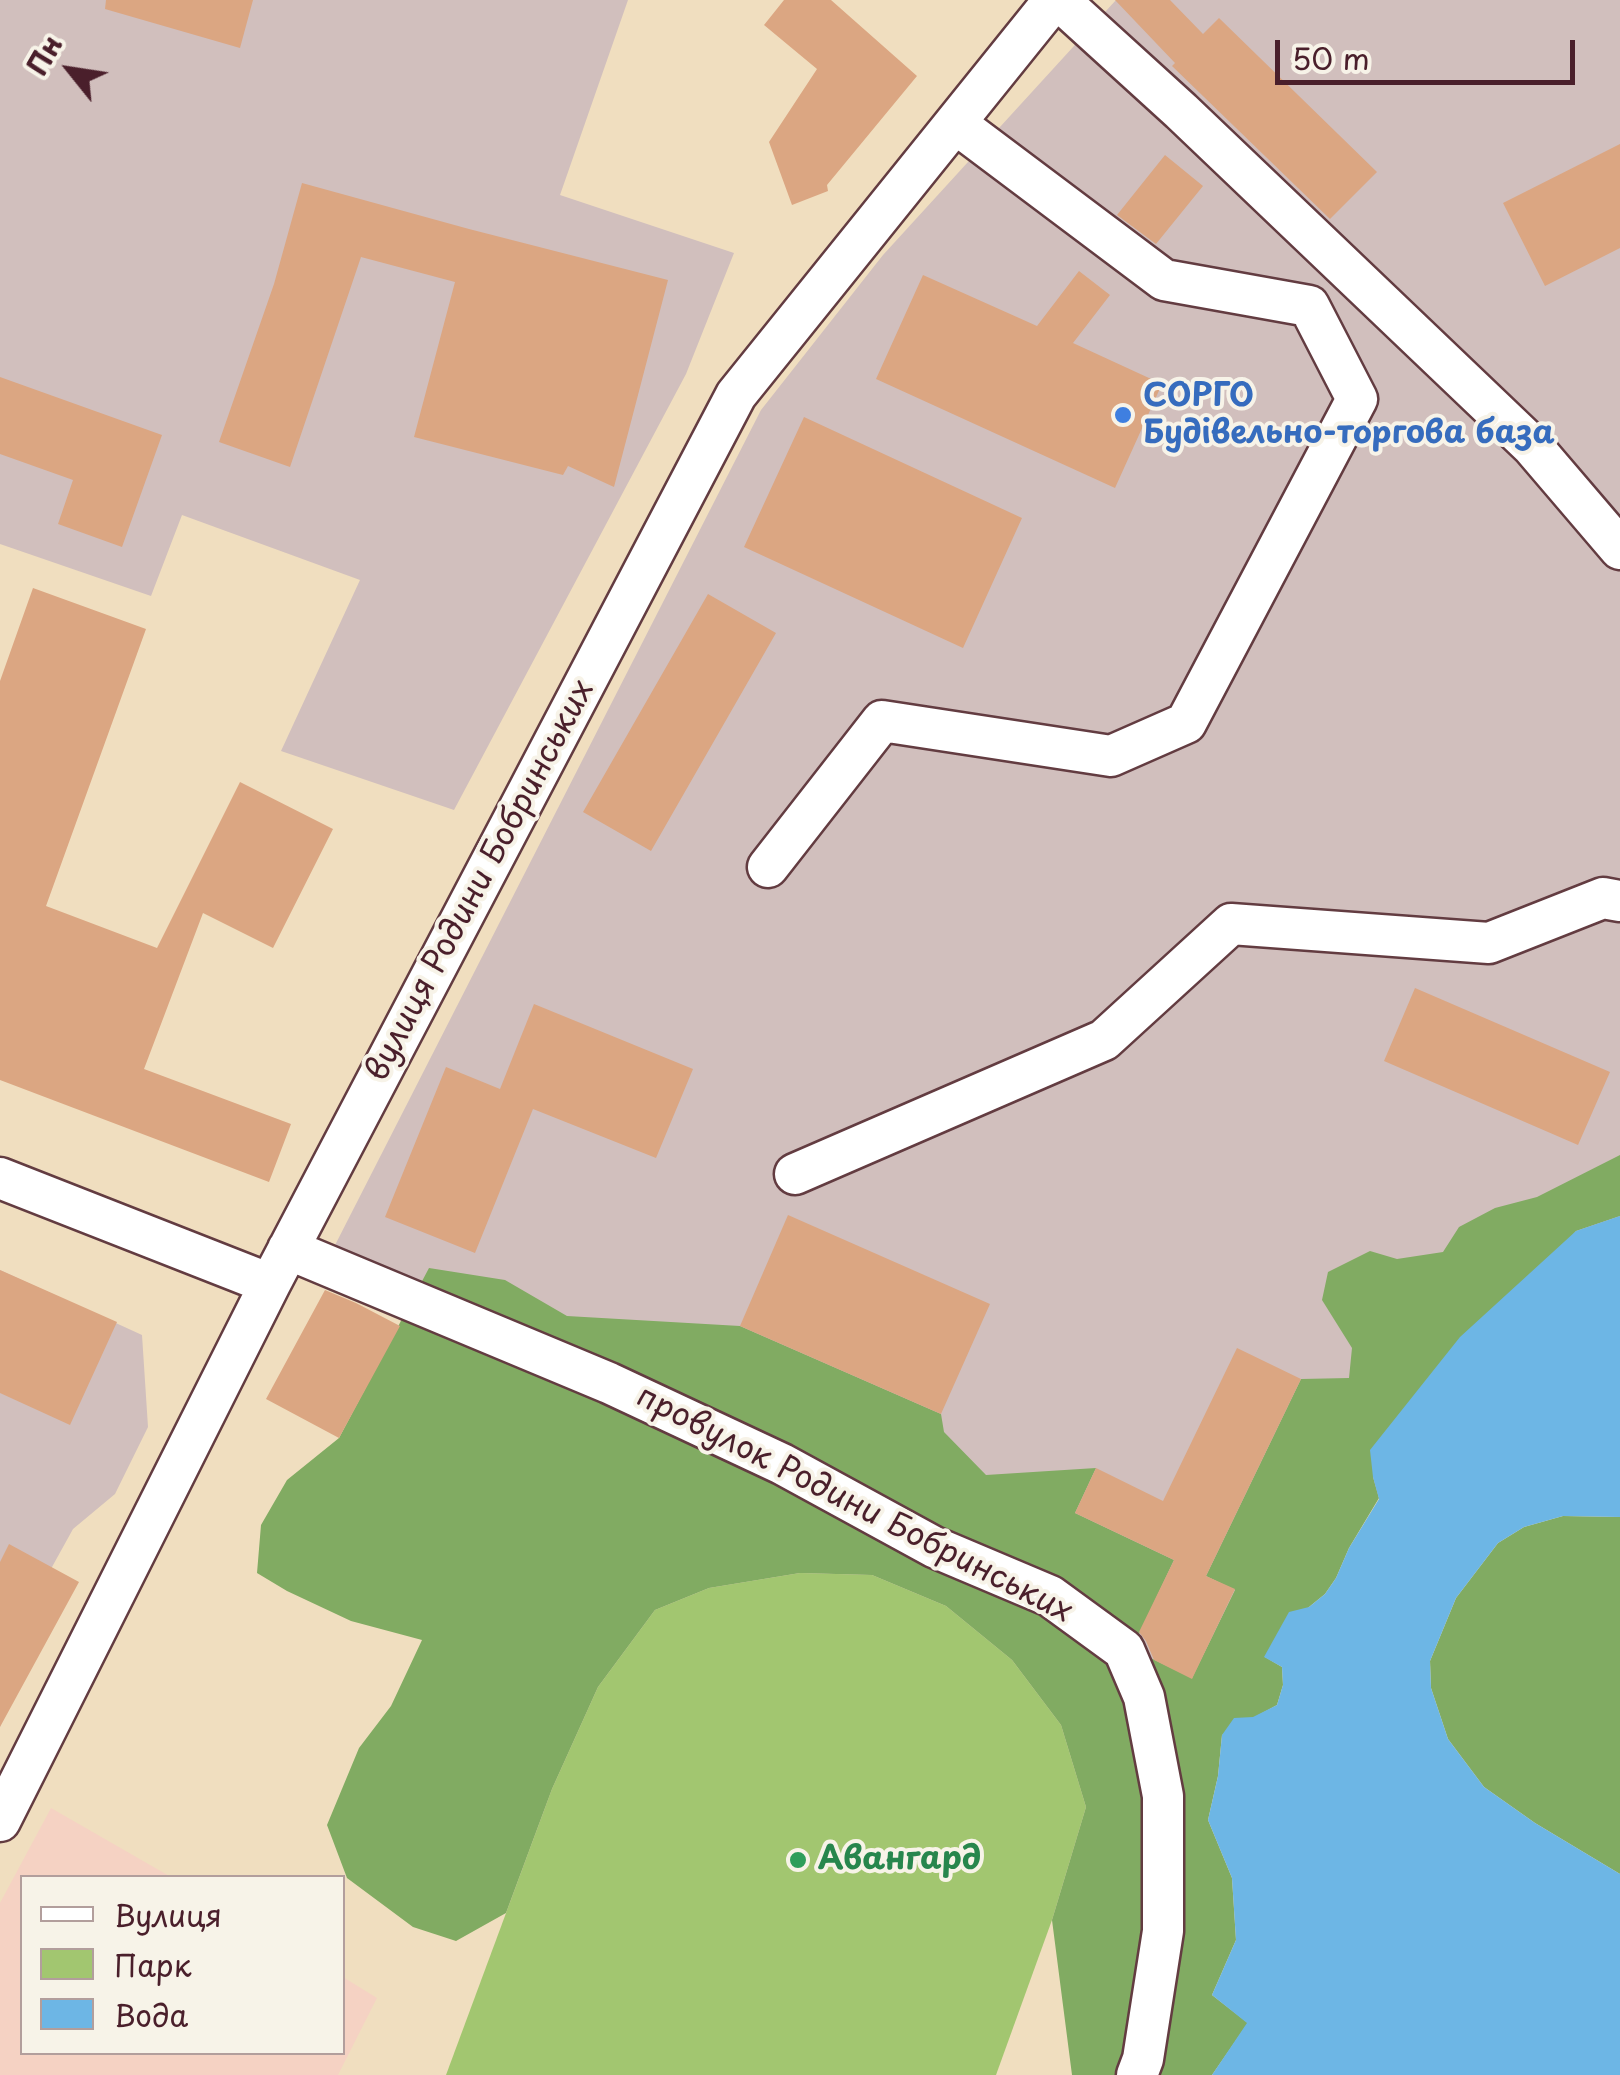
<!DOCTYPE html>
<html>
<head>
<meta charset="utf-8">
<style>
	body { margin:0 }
	#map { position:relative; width:1620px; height:2075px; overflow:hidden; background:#f0debf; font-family:"Playpen Sans",sans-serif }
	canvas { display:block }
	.legend { position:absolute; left:20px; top:1875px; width:325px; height:180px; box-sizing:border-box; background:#f7f3e8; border:2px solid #b29e9c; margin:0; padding:12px 18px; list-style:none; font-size:30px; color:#4a1f2b }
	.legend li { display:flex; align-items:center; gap:20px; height:50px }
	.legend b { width:50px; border:2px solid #b29e9c }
	.north { position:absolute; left:20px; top:20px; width:100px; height:100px; -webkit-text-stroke:8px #f7f3e8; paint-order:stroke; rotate:300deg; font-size:28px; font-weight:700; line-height:40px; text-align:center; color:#4a1f2b }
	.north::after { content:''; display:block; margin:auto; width:35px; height:45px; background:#4a1f2b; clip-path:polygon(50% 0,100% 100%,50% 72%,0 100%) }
	.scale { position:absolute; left:1275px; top:40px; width:300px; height:45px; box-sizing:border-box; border:5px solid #4a1f2b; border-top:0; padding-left:12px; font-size:30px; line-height:35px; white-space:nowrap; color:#4a1f2b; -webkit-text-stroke:8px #f7f3e8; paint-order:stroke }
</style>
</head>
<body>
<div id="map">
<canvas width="1620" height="2075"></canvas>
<ul class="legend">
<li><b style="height:12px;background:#fff"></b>Вулиця</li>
<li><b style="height:28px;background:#a2c670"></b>Парк</li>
<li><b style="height:28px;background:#6db6e5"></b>Вода</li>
</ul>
<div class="north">Пн</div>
<div class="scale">50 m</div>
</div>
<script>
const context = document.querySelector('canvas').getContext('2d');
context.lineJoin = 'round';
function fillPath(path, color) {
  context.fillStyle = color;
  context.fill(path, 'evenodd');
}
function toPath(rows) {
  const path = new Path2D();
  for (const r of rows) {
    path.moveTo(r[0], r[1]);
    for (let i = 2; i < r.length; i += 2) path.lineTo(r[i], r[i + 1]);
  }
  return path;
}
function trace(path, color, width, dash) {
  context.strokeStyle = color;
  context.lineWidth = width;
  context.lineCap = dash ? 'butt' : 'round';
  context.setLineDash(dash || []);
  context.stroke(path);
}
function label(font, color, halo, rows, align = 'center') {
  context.font = font + ' "Playpen Sans",sans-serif';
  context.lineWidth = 8;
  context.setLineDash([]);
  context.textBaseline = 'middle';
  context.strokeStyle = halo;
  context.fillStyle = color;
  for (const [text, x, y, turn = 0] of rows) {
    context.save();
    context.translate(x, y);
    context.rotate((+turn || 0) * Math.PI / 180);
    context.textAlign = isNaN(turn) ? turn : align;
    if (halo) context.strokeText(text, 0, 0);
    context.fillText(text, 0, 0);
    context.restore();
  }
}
const built = toPath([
	[51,1808,171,1877,22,1878,22,2052,342,2052,343,1977,377,1998,338,2075,0,2075,0,1903]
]);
const industrial = toPath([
	[0,0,628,0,560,195,734,253,686,374,454,810,281,751,360,580,182,515,151,596,0,544],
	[1116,0,1620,0,1620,1221,1182,1717,331,1253,761,410,883,255],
	[0,1270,142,1335,148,1427,115,1494,73,1529,52,1567,0,1727]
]);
const green = toPath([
	[800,1573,872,1575,946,1606,1012,1660,1061,1725,1086,1807,1052,1920,996,2075,446,2075,552,1789,598,1687,655,1610,709,1588]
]);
const forest = toPath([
	[1620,1155,1620,1216,1576,1231,1373,1477,1379,1498,1349,1548,1336,1578,1325,1594,1309,1607,1265,1657,1282,1667,1283,1685,1277,1705,1222,1735,1218,1776,1208,1820,1232,1878,1236,1940,1212,1995,1248,2023,1212,2075,1072,2075,1052,1920,1086,1807,1061,1725,1012,1660,946,1606,872,1575,800,1573,709,1588,655,1610,598,1687,552,1789,506,1913,456,1941,413,1927,347,1878,327,1825,359,1748,391,1706,422,1640,351,1621,287,1591,257,1573,261,1525,287,1480,339,1438,429,1268,505,1280,567,1316,740,1326,941,1414,944,1432,986,1475,1096,1468,1075,1513,1174,1560,1132,1649,1192,1678,1235,1590,1206,1576,1301,1379,1349,1378,1352,1348,1322,1300,1328,1272,1370,1251,1397,1259,1443,1252,1459,1227,1495,1208,1537,1197],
	[1563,1516,1620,1517,1620,1874,1535,1823,1484,1787,1448,1739,1431,1688,1430,1661,1456,1598,1498,1543,1524,1527]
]);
const water = toPath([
	[1620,1216,1620,1517,1563,1516,1524,1527,1498,1543,1456,1598,1430,1661,1431,1688,1448,1739,1484,1787,1535,1823,1620,1874,1620,2075,1212,2075,1247,2023,1212,1995,1236,1940,1232,1878,1208,1820,1218,1776,1222,1735,1234,1718,1253,1717,1277,1705,1283,1685,1282,1667,1264,1657,1289,1612,1309,1607,1325,1594,1336,1578,1349,1548,1379,1499,1373,1477,1370,1450,1460,1337,1576,1231]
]);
const building = toPath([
	[106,0,253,0,240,48,105,9],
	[784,0,831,0,917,76,827,185,828,191,792,205,769,142,817,69,764,25],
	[1115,0,1170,0,1203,34,1219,18,1377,172,1330,219,1172,66,1175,63],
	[1620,144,1620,248,1545,286,1503,203],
	[1165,155,1203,186,1156,244,1117,215],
	[302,183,469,229,668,280,614,487,568,466,563,475,414,437,455,282,361,257,290,467,219,442,274,284],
	[1079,271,1110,295,1073,343,1162,384,1115,488,876,379,923,275,1037,326],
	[0,377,162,435,122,547,58,524,73,480,0,454],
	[804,417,1022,518,963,648,744,547],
	[33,588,146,629,46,906,157,948,240,782,333,829,273,948,203,913,144,1069,291,1124,269,1182,0,1080,0,681],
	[708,594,776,633,651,851,583,812],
	[1415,988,1610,1072,1578,1145,1384,1061],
	[534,1004,693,1069,656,1158,533,1109,475,1253,385,1217,446,1067,500,1089],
	[788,1215,990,1304,941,1414,740,1326],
	[0,1270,117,1322,70,1425,0,1393],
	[325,1290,356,1303,400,1326,339,1438,266,1399],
	[1237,1348,1301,1379,1206,1576,1235,1589,1192,1679,1154,1660,1146,1641,1139,1632,1174,1560,1075,1513,1096,1468,1163,1501],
	[9,1544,79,1582,0,1727,0,1562]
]);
const minor = toPath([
	[1059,0,1181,111,1532,446,1620,549],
	[768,867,882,721,1111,756,1186,723,1357,399,1309,306,1164,280,955,123],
	[795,1174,1104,1040,1231,924,1489,943,1603,898,1620,901],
	[0,1178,270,1284],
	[288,1249,609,1383,782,1464,934,1547,1050,1596,1124,1650,1144,1697,1163,1796,1163,1931,1143,2059,1137,2075],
	[0,1821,270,1284,736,395,1054,0]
]);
const markers = [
	[1123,415,10,"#3f7fe0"],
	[798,1860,10,"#2e9e5b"]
];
const shopNames = [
	["СОРГО",1143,397],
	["Будівельно-торгова база",1143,434]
];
const streetNames = [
	["вулиця Родини Бобринських",481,881,-62],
	["провулок Родини Бобринських",854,1505,27]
];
const leisureNames = [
	["Авангард",818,1860]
];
fillPath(built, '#f5d2c3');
fillPath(industrial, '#d1bfbd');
fillPath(green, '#a2c670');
fillPath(forest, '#81ab62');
fillPath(water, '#6db6e5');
fillPath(building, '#dba682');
trace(minor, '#633c41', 45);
trace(minor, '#fff', 40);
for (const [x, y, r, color] of markers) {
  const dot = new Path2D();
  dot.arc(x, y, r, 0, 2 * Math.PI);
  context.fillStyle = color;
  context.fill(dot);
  trace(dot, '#f7f3e8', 4);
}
label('bold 32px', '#366cbe', '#f7f3e8', shopNames, 'left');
label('32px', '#4a1f2b', '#f7f3e8', streetNames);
label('bold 32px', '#27864d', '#f7f3e8', leisureNames, 'left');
</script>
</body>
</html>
